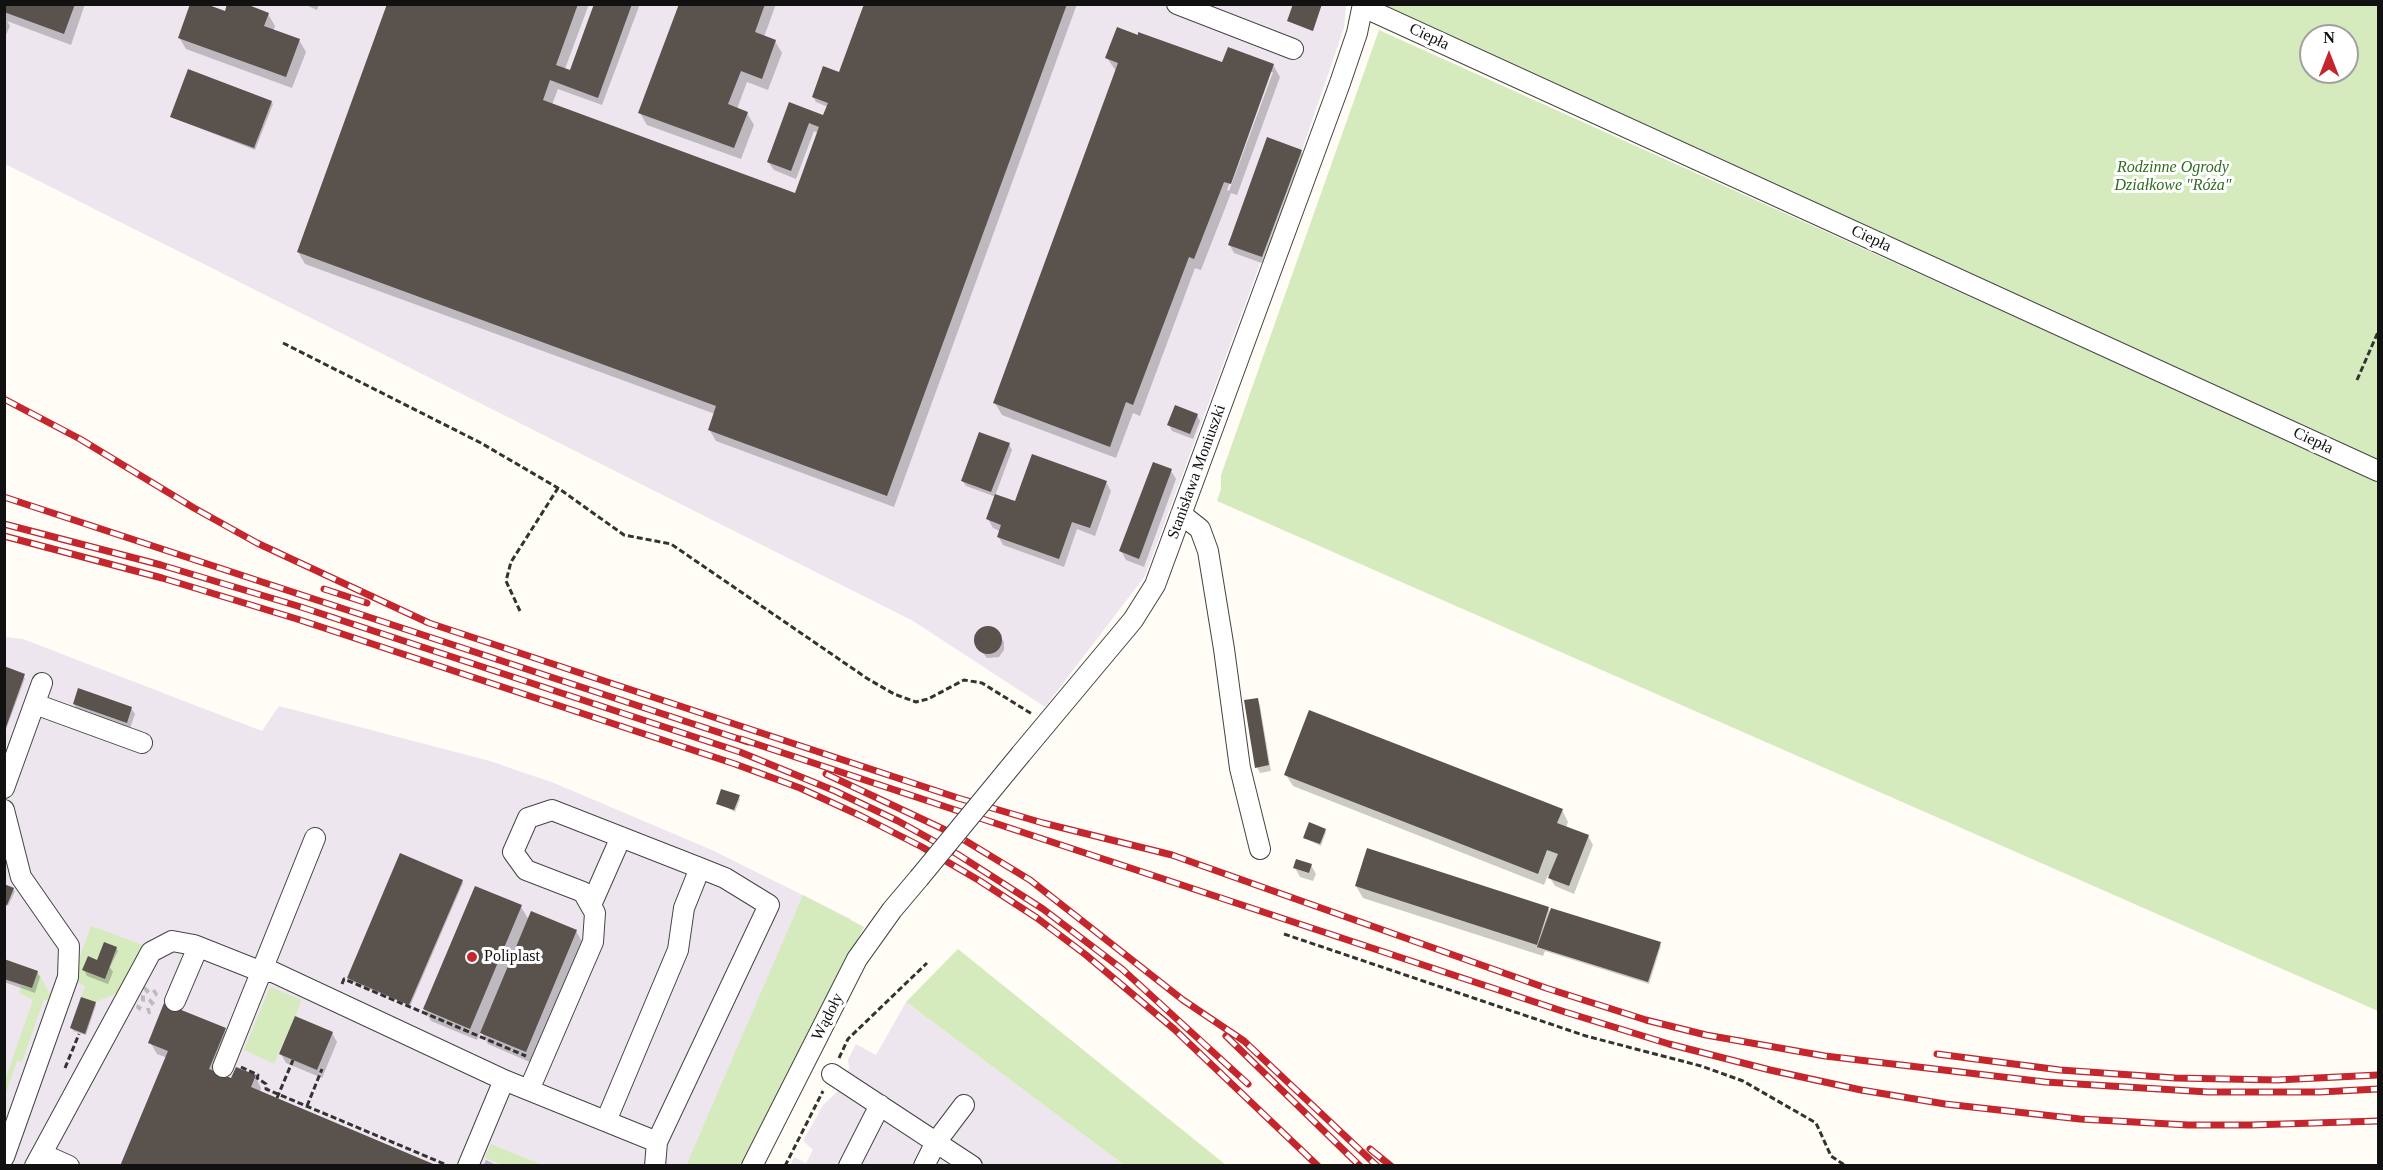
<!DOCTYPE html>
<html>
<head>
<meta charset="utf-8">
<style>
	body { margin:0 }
	#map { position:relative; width:2383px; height:1170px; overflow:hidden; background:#fffdf5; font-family:"Times New Roman",serif }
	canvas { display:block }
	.frame { position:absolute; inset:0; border:6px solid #111; pointer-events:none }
	.north { position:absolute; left:2299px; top:24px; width:60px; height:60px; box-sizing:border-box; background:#fff; border:2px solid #a0a0a0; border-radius:50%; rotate:0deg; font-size:16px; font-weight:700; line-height:24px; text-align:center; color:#111 }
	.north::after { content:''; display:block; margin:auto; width:21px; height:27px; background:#c4262e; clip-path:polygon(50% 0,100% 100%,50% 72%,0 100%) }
</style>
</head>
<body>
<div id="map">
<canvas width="2383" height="1170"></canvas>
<div class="frame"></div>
<div class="north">N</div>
</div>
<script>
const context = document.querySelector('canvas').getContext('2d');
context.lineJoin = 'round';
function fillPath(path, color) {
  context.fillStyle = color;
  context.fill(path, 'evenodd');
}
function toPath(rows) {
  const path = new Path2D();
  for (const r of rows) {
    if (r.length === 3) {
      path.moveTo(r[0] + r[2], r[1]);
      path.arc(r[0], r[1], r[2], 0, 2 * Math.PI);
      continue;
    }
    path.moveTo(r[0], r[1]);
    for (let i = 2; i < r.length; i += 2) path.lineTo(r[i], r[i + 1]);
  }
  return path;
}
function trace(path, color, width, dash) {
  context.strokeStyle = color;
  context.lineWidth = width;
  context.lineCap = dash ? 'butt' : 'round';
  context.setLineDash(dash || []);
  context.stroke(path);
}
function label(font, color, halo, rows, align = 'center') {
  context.font = font + ' "Times New Roman",serif';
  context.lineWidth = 6;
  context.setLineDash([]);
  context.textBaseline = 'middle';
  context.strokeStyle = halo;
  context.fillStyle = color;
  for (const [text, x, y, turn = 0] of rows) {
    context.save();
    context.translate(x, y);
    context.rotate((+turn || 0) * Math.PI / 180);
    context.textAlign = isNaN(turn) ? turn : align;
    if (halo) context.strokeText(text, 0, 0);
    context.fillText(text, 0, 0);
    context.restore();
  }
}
const industrial = toPath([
	[4,5,1346,5,1344,28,1302,150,1145,576,1045,707,913,621,5,164],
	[5,637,23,639,262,731,279,706,490,761,554,783,712,850,851,919,708,1165,5,1166],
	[906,1002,1124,1165,790,1166,794,1157,806,1163,813,1150,803,1141,823,1105,837,1092,849,1068,848,1059,856,1044,876,1055]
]);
const green = toPath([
	[1383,5,2378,5,2378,462,2219,389],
	[2311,36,2347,36,2347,72,2311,72],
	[1379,30,2378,481,2378,1011,1217,501,1221,489,1221,475],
	[803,895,864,927,742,1165,686,1166],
	[91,926,143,945,117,993,96,1002,81,997,85,986,76,982,5,1166],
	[958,949,1226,1165,1124,1165,906,1002],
	[38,971,54,1003,44,999,22,1062,17,1061,5,1096,5,1080,33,1000,19,993,21,985,32,988],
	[270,987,302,1000,274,1064,244,1050],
	[491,1144,542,1165,502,1165,485,1158]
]);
const shadow = toPath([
	[4,4,85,4,71,45,7,21,10,26,4,39],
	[304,4,319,4,317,10],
	[389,4,589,4,565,69,571,72,596,4,640,4,602,105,558,89,552,105,796,195,818,133,814,131,796,179,774,170,768,162,790,104,824,117,828,107,816,102,813,97,840,74,866,4,1077,4,894,507,716,441,709,429,715,414,305,264,298,252],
	[680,4,776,4,764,37,775,41,782,53,768,90,747,82,737,109,747,113,754,125,741,159,647,125,640,113],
	[1321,4,1312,31,1289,21],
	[225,13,268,14,275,26,273,31,299,40,306,52,292,88,186,49,179,37],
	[1139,36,1223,64,1273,65,1280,77,1237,195,1231,193,1201,270,1195,268,1140,416,1133,413,1116,458,1002,415,995,403,1116,71,1107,58],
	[1270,72,1273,72,1229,191,1227,190],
	[271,102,273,104,255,150,171,117],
	[1301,151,1306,160,1267,265,1234,253,1229,244],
	[1197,415,1200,421,1193,439,1172,431,1169,425],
	[1009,444,1012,450,995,496,1016,503,1106,482,1111,491,1095,536,1077,529,1064,567,1003,545,998,536,1000,531,993,528,988,519,996,497,966,486,962,480],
	[1171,471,1176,479,1144,567,1126,560,1121,551],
	[982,628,995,629,1004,642,1004,650,999,657,987,658,977,646,977,634],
	[4,668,25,678,4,735],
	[1257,699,1260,705,1271,771,1260,773,1257,767],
	[74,704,131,708,135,714,130,728,77,709],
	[1286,775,1562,810,1568,822,1566,828,1588,836,1593,845,1574,894,1555,886,1548,875,1544,885,1293,786],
	[739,797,740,799,735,812,718,803],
	[1325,830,1326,832,1321,846,1304,838],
	[1311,865,1316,874,1313,881,1300,877,1295,868],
	[462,881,463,883,410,1006,350,981,349,978],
	[4,885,15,891,8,906,4,905],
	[1356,886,1548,908,1551,913,1660,944,1661,946,1649,984,1545,951,1543,956,1363,898],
	[521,907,529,920,576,931,583,943,532,1063,488,1044,481,1031,477,1040,431,1021,424,1009],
	[116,948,118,951,110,967,113,972,108,984,87,976,84,970],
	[4,961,37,972,40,977,35,993,4,982],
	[145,986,150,991,147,994,143,989],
	[155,989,158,994,156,997,152,991],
	[141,995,145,996,145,1002,141,1001],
	[150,998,155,1003,152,1006,148,1001],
	[95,1003,96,1005,86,1035,73,1031,72,1028],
	[137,1004,142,1007,140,1011,136,1008],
	[146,1008,150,1008,151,1014,148,1014],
	[225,1030,231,1041,218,1075,231,1080,255,1076,261,1088,260,1092,157,1054,150,1042],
	[332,1033,337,1042,322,1078,286,1063,281,1054],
	[486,1160,498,1166,483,1166]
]);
const building = toPath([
	[4,4,75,4,64,34,4,12],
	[190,4,206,4,225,11,227,4,246,4,269,13,264,26,300,39,286,77,178,38],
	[387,4,578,4,556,65,570,70,594,4,632,4,598,98,550,80,543,100,795,193,819,127,809,123,791,171,767,162,789,102,823,115,828,103,812,97,823,66,839,72,864,4,1067,4,887,496,708,430,716,406,297,252],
	[679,4,765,4,755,32,776,40,762,79,741,71,728,104,748,112,734,148,638,113],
	[1293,4,1322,4,1313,31,1287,21],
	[1117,27,1138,35,1138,32,1222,62,1228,47,1274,64,1231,184,1224,182,1194,259,1189,257,1133,405,1126,402,1110,447,993,403,1118,63,1105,58],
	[188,69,272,101,254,148,170,117],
	[1267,137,1302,150,1262,257,1228,245],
	[1175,405,1198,414,1190,434,1167,425],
	[979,432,1010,443,991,492,961,481],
	[1032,454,1107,481,1090,528,1072,522,1059,559,997,537,1001,525,986,519,995,494,1015,501],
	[1153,462,1172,469,1139,559,1119,551],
	[988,640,14],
	[4,666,25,674,5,730,4,730],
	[78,688,132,707,127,723,73,704],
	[1258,698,1269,765,1255,768,1244,700],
	[1309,710,1563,809,1557,823,1589,835,1569,886,1548,878,1558,854,1547,850,1538,874,1284,775],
	[721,789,740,795,734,810,716,804],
	[1309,822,1326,829,1320,844,1303,838],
	[1367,848,1549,907,1537,945,1355,886],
	[400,853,463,880,409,1005,347,978],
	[1296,859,1312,864,1309,873,1293,868],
	[4,884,14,888,7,905,4,904],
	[475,886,522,905,470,1029,423,1009],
	[1551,908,1661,942,1648,982,1537,947],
	[531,911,577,930,526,1052,480,1033],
	[104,942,117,947,105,979,82,970,88,956,97,960],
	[4,959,38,971,32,988,4,979],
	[81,997,96,1002,85,1034,70,1028],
	[164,1003,226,1028,209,1069,231,1078,236,1067,256,1075,251,1087,438,1166,120,1166,168,1051,148,1043],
	[295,1016,333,1032,317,1070,279,1054]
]);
const path = toPath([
	[283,343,481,443,558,488,624,535,671,544,868,679,894,694,916,702,928,699,964,680,982,683,1032,714],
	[2357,380,2378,332],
	[520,611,506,581,511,562,558,488],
	[1284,934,1586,1036,1701,1066,1743,1081,1816,1123,1831,1156,1846,1166],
	[342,984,344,979,526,1056],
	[839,1058,848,1039,927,963],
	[241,1067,258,1075,257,1078,266,1084,266,1089,449,1166],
	[65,1068,79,1034],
	[277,1098,293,1060],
	[307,1106,322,1069],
	[785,1166,823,1091]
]);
const minor = toPath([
	[1177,4,1293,49],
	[1363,7,2378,471],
	[1181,514,1200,529,1208,551,1224,649,1240,768,1260,849],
	[35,704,142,743],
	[1021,754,1133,620,1155,585,1340,83,1357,33,1363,4],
	[4,788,42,683],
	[4,810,21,877,69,946,68,977,4,1157],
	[591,905,621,837],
	[175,1001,198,947],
	[223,1067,315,838],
	[832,1074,972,1166],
	[529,1090,593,942,595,913,583,892,526,870,513,852,528,818,552,810,700,868,725,878,769,905,657,1142],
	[606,1121,678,950,684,908,700,868],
	[42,1154,69,1166],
	[35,1166,151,952,172,941,194,945,262,972,273,972,504,1080,657,1142,655,1166],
	[468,1166,504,1080],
	[752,1166,857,959,892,910,919,878],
	[849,1166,880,1105],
	[924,1166,936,1142,964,1105]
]);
const rail = toPath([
	[4,399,80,439,194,508,257,543,429,623,958,798,1043,823,1172,855,1546,988,1646,1020,1706,1035,1825,1056,2045,1082,2208,1092,2320,1092,2378,1089],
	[4,497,748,742],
	[4,524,161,565,301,607,740,752,835,791,898,821,957,854,1043,909,1122,969,1248,1084],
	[4,536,162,578,297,619,735,764,800,788,861,816,922,847,980,881,1037,918,1086,955,1174,1029,1318,1166],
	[324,589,367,603],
	[741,739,1565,1012,1669,1044,1770,1070,1861,1090,1945,1104,2080,1119,2188,1125,2251,1125,2378,1121],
	[826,774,956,835,1030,880,1183,1000,1244,1041,1377,1166],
	[1226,1036,1360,1166],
	[1937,1054,2060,1070,2175,1078,2277,1080,2378,1075],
	[1370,1149,1391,1166]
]);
const minorBridge = toPath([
	[919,878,1021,754]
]);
const markers = [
	[472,957,6,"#c4262e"]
];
const streetNames = [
	["Ciepła",1429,37,25],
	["Ciepła",1871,239,25],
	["Ciepła",2313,441,25],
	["Stanisława Moniuszki",1197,472,-70],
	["Wądoły",828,1017,-63]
];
const parkNames = [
	["Rodzinne Ogrody",2173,168],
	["Działkowe \"Róża\"",2173,186]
];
const poiNames = [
	["Poliplast",484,957]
];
fillPath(industrial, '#eee6ef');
fillPath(green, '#d5ebbd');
fillPath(shadow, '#0003');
fillPath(building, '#5a524d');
trace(minor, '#444', 22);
trace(path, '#333', 3, [6, 3]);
trace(minor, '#fff', 20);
trace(rail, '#c4262e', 7);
trace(rail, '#fff', 4.5, [14]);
trace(minorBridge, '#444', 22, []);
trace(minorBridge, '#fff', 20);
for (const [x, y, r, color] of markers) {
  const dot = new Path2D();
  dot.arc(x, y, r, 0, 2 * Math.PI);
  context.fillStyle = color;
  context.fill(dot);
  trace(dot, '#fff', 2);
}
label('16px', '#111', '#fff', streetNames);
label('italic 16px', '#2f6b1f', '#fff', parkNames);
label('16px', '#111', '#fff', poiNames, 'left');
</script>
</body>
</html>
